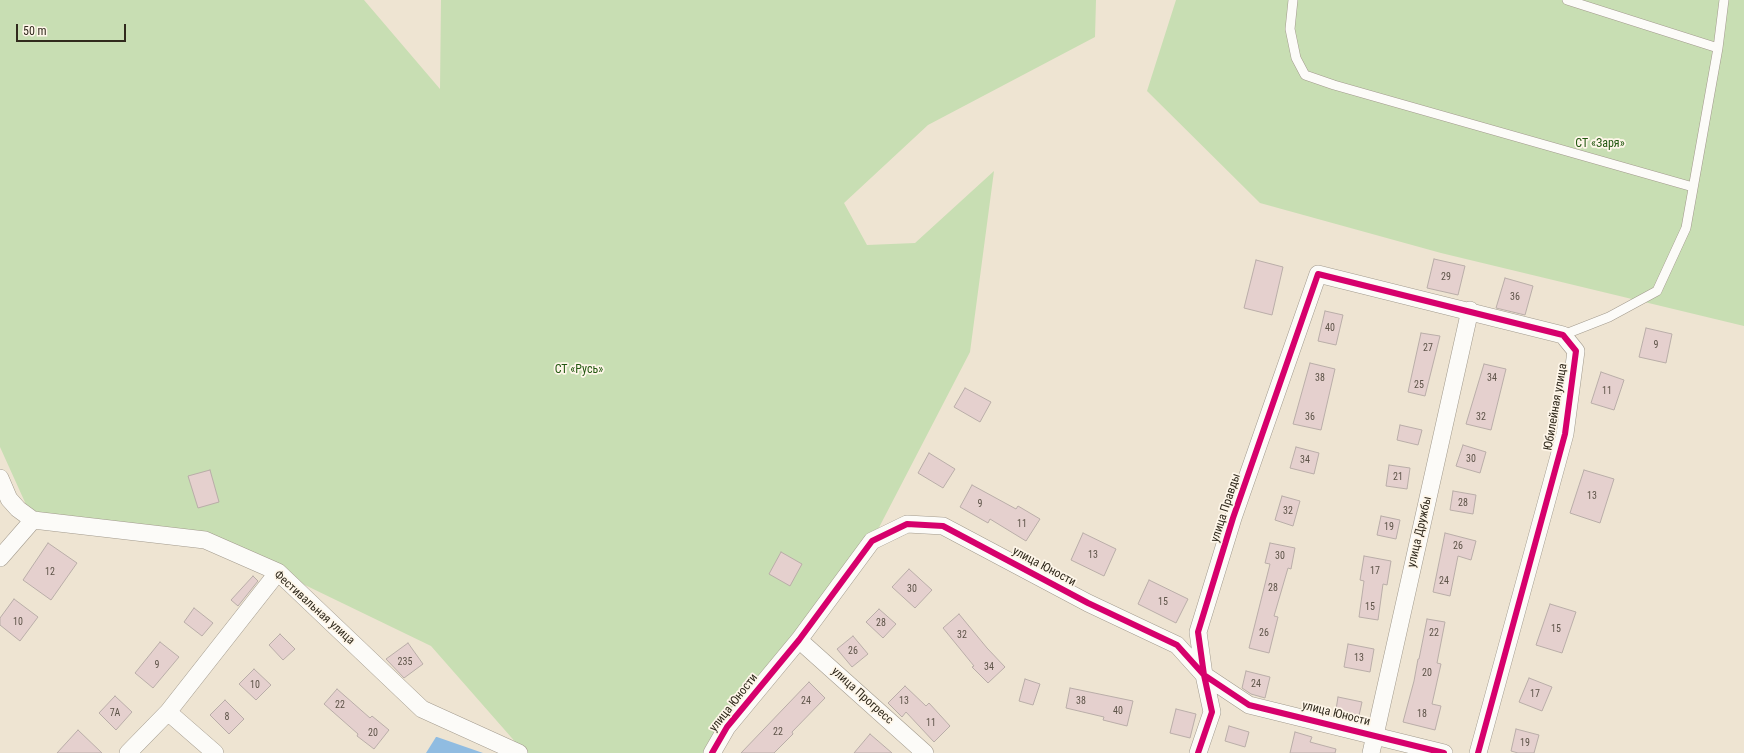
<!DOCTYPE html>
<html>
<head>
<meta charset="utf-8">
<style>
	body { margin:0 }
	#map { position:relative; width:1744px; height:753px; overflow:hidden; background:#eee4d2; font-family:"Roboto Condensed",sans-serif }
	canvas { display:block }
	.scale { position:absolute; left:16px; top:24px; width:110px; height:18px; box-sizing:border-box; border:2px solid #312a1d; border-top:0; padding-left:5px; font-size:12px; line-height:14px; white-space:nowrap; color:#312a1d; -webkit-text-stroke:3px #fef6e9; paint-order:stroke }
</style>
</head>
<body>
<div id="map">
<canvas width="1744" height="753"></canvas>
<div class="scale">50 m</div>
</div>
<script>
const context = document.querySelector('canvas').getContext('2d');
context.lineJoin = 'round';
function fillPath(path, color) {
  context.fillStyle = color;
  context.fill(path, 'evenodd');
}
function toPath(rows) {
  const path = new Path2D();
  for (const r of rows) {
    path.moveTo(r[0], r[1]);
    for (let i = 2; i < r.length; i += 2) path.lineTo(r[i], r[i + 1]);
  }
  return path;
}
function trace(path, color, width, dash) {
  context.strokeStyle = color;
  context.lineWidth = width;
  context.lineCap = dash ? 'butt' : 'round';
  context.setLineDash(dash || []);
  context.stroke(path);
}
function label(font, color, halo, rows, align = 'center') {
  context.font = font + ' "Roboto Condensed",sans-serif';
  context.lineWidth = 3.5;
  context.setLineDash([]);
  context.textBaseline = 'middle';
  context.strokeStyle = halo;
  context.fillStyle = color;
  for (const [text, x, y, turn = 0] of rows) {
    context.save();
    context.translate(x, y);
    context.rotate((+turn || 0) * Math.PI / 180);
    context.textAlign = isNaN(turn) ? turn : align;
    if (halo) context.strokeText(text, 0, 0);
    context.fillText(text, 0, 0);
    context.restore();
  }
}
const green = toPath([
	[0,0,364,0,440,89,441,0,1096,0,1095,37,928,125,844,203,867,245,915,243,994,171,970,352,872,541,712,753,525,753,431,646,278,572,205,540,33,520,0,447],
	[1176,0,1744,0,1744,326,1441,253,1260,203,1147,91]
]);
const water = toPath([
	[436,737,437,737,483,753,426,753]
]);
const building = toPath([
	[1434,259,1465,266,1458,295,1427,288,1434,259],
	[1256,260,1283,267,1272,315,1244,308,1256,260],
	[1505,278,1533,286,1525,315,1496,308,1505,278],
	[1325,311,1343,315,1336,345,1318,341,1325,311],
	[1646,328,1672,334,1666,363,1639,357,1646,328],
	[1421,333,1440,336,1425,396,1408,392,1421,333],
	[1310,363,1335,369,1321,430,1293,424,1310,363],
	[1484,364,1506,369,1491,430,1466,424,1484,364],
	[1601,372,1624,380,1614,410,1591,403,1601,372],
	[965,388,991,402,980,422,954,407,965,388],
	[1400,425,1422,430,1418,445,1397,440,1400,425],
	[1463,445,1486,452,1480,473,1456,466,1463,445],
	[1296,447,1319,453,1314,474,1290,468,1296,447],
	[929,453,955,469,943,488,918,473,929,453],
	[1389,465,1410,468,1407,489,1386,486,1389,465],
	[210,470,219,502,198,508,188,476,210,470],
	[1584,470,1614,479,1600,523,1570,513,1584,470],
	[972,485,1016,509,1018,506,1040,519,1026,541,990,519,988,523,960,507,972,485],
	[1453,491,1476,495,1473,514,1450,510,1453,491],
	[1282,496,1300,501,1293,526,1275,520,1282,496],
	[1381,516,1400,520,1396,539,1377,535,1381,516],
	[1083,533,1116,549,1104,576,1071,560,1083,533],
	[1445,533,1476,541,1471,560,1458,556,1450,596,1433,592,1445,533],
	[48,543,77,563,51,600,23,580,48,543],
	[1270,543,1295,548,1291,569,1288,568,1274,616,1278,617,1269,653,1249,648,1270,564,1265,563,1270,543],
	[781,552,802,564,790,586,769,574,781,552],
	[1364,556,1391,561,1387,585,1383,584,1378,620,1359,617,1364,581,1360,580,1364,556],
	[909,569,932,590,915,608,892,587,909,569],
	[253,576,258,581,238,606,231,600,253,576],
	[1149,580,1188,599,1176,623,1138,604,1149,580],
	[14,599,38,617,20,641,0,625,0,618,14,599],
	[1550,604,1576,612,1562,653,1536,645,1550,604],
	[194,608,213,623,202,636,184,622,194,608],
	[879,609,896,624,883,638,866,622,879,609],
	[959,614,987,648,1005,667,988,683,972,667,974,666,943,628,959,614],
	[1427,619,1445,622,1437,663,1441,664,1432,704,1441,706,1435,730,1403,722,1414,681,1418,659,1419,659,1427,619],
	[280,634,295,649,283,660,269,645,280,634],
	[853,636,868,654,852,667,837,649,853,636],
	[160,642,179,657,153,688,135,673,160,642],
	[408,643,423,664,404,678,386,659,408,643],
	[1348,644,1374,649,1370,672,1344,667,1348,644],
	[254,669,271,685,256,700,239,684,254,669],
	[1246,671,1270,677,1265,698,1251,694,1242,688,1246,671],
	[1529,678,1552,687,1542,711,1519,702,1529,678],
	[1025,679,1040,684,1033,705,1019,701,1025,679],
	[809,682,825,698,792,732,793,734,774,753,741,753,809,682],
	[905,686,926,706,929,703,950,726,934,742,906,712,902,717,888,703,905,686],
	[1070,688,1133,701,1127,726,1103,720,1104,717,1066,708,1070,688],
	[337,689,370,718,372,716,389,730,374,749,357,736,358,734,324,704,337,689],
	[115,696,132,712,116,730,99,713,115,696],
	[1338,697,1362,702,1358,720,1335,716,1338,697],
	[225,700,244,719,229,734,210,715,225,700],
	[1176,709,1196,714,1190,738,1170,733,1176,709],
	[1229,726,1249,732,1245,747,1225,741,1229,726],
	[1516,729,1539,735,1534,753,1518,753,1511,751,1516,729],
	[78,730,102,753,57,753,78,730],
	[1295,732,1312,737,1310,742,1336,749,1335,753,1290,753,1295,732],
	[870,734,892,753,854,753,870,734]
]);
const service = toPath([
	[1293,0,1290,29,1296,58,1305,75,1334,85,1693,187],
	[1567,0,1718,48],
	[1563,335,1609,317,1657,291,1686,228,1718,48,1724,0]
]);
const minor = toPath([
	[0,478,9,499,18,509,33,520,205,540,278,572,422,709,519,753],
	[0,558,33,520],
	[799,640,925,753],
	[168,712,215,753],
	[128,753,168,712,278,572],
	[712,753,727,727,799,640,872,541,907,524,943,526,1088,603,1177,645,1204,675,1249,705,1444,753],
	[1198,753,1212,712,1204,675,1198,632,1233,518,1318,274,1563,335,1576,351,1565,434,1478,753],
	[1371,753,1470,310]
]);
const cycleway = toPath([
	[712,753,727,727,799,640,872,541,907,524,943,526,1088,603,1177,645,1204,675,1249,705,1444,753],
	[1198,753,1212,712,1204,675,1198,632,1233,518,1318,274,1563,335,1576,351,1565,434,1478,753]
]);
const numberNames = [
	["29",1446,277],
	["36",1515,297],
	["40",1330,328],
	["9",1656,345],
	["27",1428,348],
	["38",1320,378],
	["34",1492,378],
	["25",1419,385],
	["11",1607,391],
	["36",1310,417],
	["32",1481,417],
	["30",1471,459],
	["34",1305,460],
	["21",1398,477],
	["13",1592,496],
	["28",1463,503],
	["9",980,504],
	["32",1288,511],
	["11",1022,524],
	["19",1389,527],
	["26",1458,546],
	["13",1093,555],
	["30",1280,556],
	["17",1375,571],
	["12",50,572],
	["24",1444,581],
	["28",1273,588],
	["30",912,589],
	["15",1163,602],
	["15",1370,607],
	["10",18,622],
	["28",881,623],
	["15",1556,629],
	["26",1264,633],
	["22",1434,633],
	["32",962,635],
	["26",853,651],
	["13",1359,658],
	["235",405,662],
	["9",157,665],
	["34",989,667],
	["20",1427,673],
	["24",1256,684],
	["10",255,685],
	["17",1535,694],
	["24",806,701],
	["13",904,701],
	["38",1081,701],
	["22",340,705],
	["40",1118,711],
	["7А",115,713],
	["18",1422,714],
	["8",227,717],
	["11",931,723],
	["22",778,732],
	["20",373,733],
	["19",1525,743]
];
const parkNames = [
	["СТ «Заря»",1600,144],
	["СТ «Русь»",579,370]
];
const streetNames = [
	["Юбилейная улица",1556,407,-80],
	["улица Правды",1226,508,-72],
	["улица Дружбы",1420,532,-77],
	["улица Юности",1044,567,28],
	["Фестивальная улица",314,608,42],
	["улица Прогресс",862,696,42],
	["улица Юности",734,703,-52],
	["улица Юности",1336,714,14]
];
fillPath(green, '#c8deb3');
fillPath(water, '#90bce1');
fillPath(building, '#e5d0ce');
trace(building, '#b9ada8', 1);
trace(service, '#a29a8d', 10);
trace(minor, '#a29a8d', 18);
trace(service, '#fcfbf8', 9);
trace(minor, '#fcfbf8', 17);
trace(cycleway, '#d6006c', 6);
label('10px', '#5e5449', null, numberNames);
label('12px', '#235811', '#fef6e9', parkNames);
label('12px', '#312a1d', '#fef6e9', streetNames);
</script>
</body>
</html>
